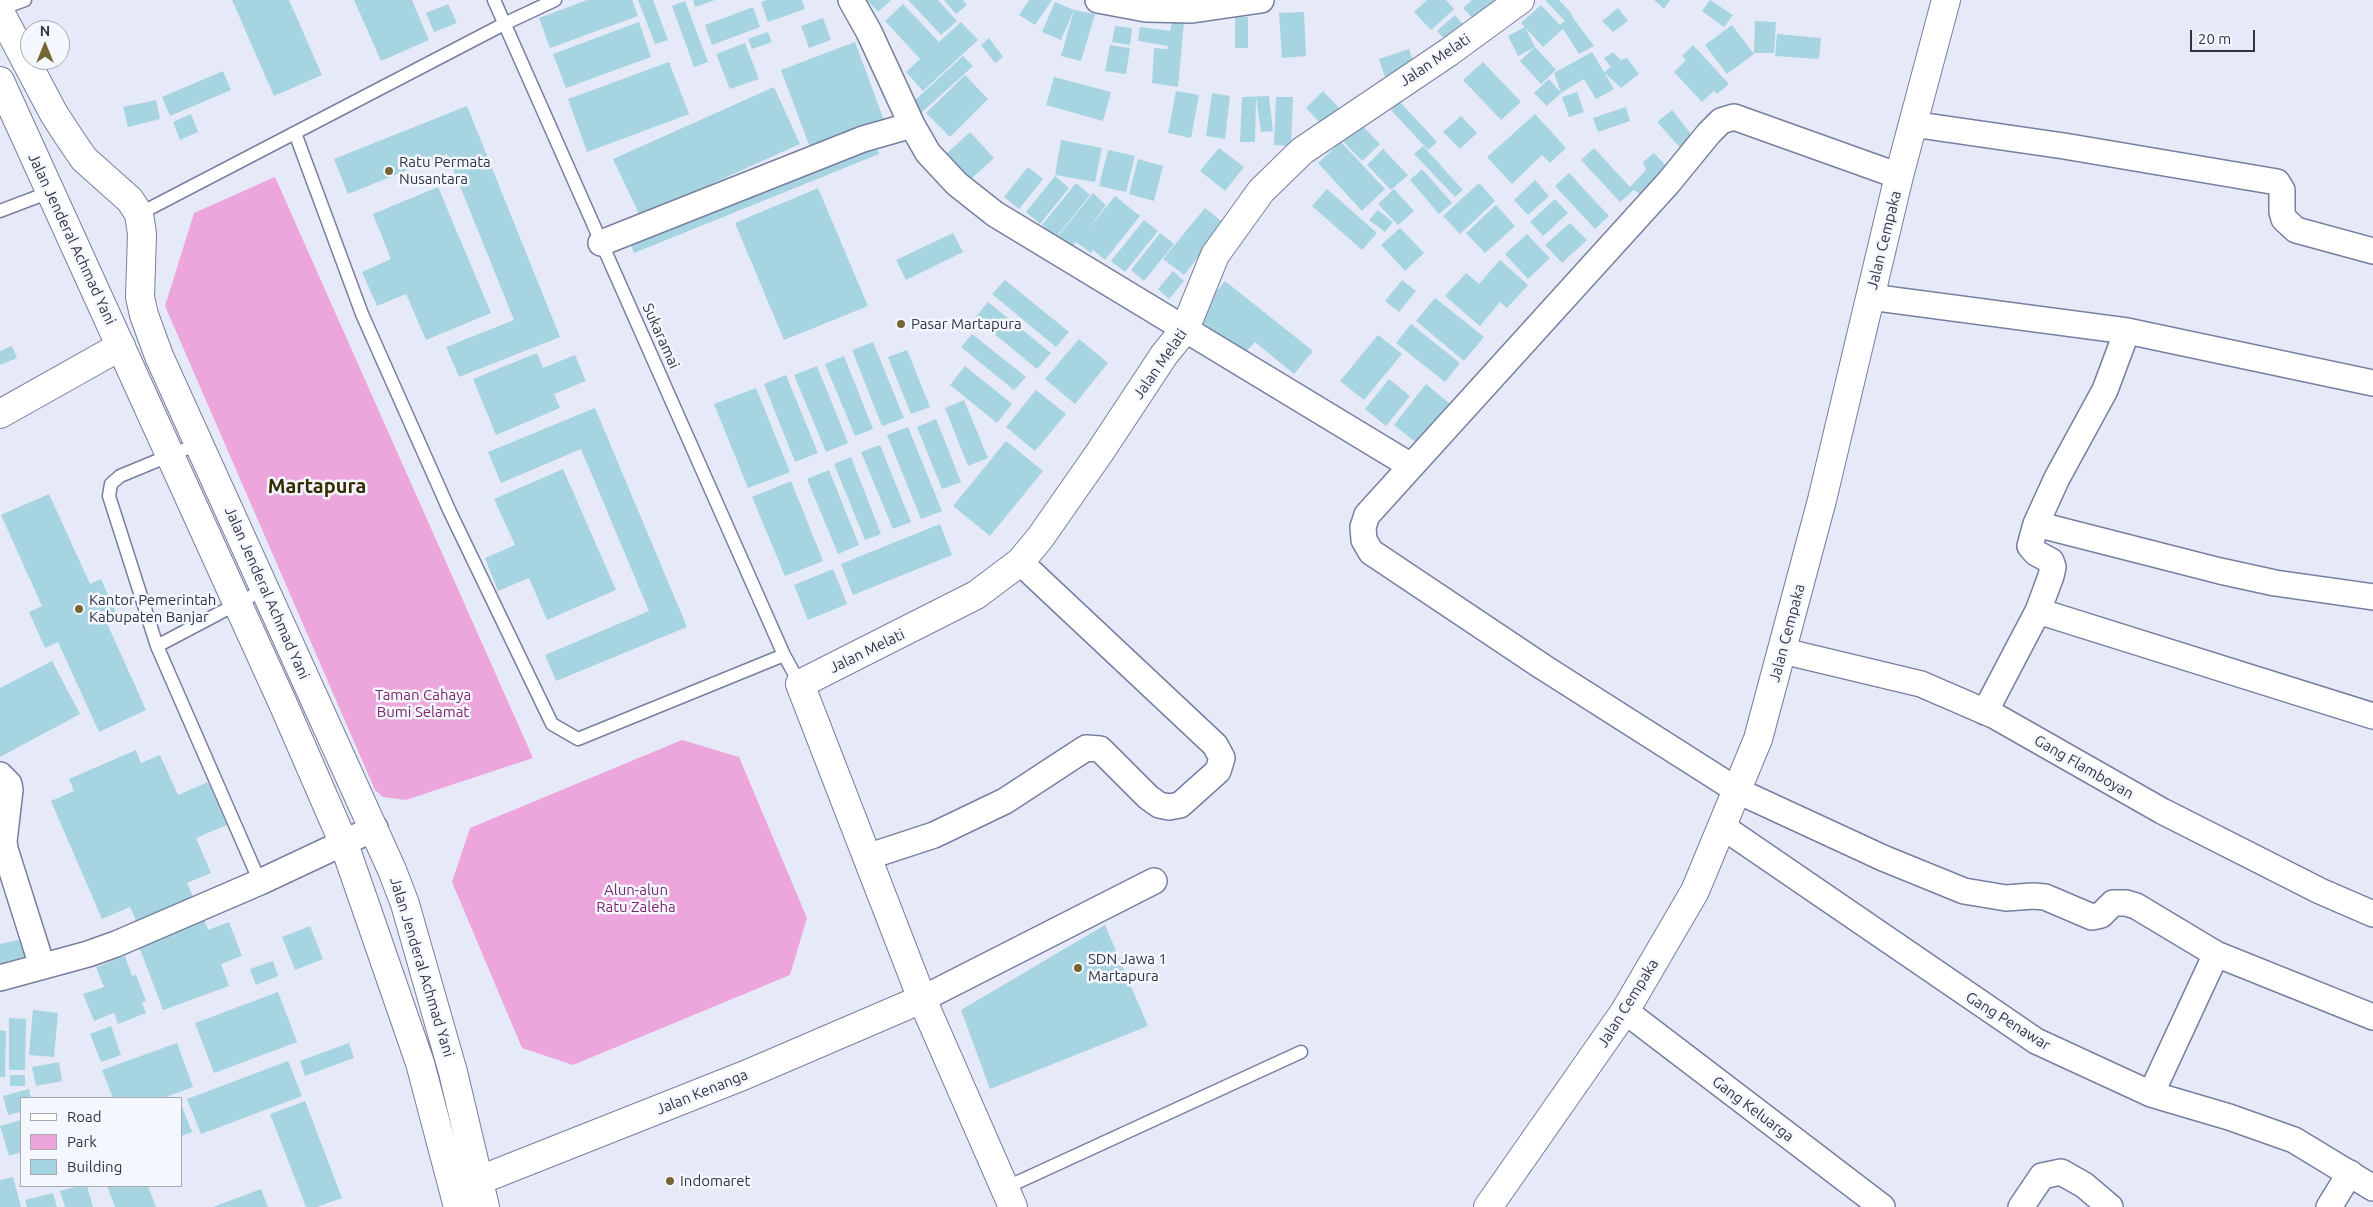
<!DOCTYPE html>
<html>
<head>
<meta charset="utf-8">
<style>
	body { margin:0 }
	#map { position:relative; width:2373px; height:1207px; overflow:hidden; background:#e6eaf8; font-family:Ubuntu,sans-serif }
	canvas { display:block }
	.legend { position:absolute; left:20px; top:1097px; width:162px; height:90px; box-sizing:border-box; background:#f5f7ff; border:1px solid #a7a9b3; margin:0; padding:6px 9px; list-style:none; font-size:15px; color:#313442 }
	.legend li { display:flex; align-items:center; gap:10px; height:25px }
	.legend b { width:25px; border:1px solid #a7a9b3 }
	.north { position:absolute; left:20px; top:20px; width:50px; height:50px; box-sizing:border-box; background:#f5f7ff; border:1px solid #a7a9b3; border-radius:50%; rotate:0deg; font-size:14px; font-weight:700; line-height:20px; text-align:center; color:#313442 }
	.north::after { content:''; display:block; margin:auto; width:18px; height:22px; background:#736633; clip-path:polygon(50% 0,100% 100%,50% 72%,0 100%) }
	.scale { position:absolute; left:2190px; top:30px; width:65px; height:22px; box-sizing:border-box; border:2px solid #313442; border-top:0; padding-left:6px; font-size:15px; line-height:18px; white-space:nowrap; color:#313442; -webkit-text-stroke:4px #f5f7ff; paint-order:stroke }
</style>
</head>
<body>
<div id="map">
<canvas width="2373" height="1207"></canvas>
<ul class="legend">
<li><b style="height:6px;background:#fff"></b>Road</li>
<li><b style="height:14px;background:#eda6dc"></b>Park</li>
<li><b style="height:14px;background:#a6d4e0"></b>Building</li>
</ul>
<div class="north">N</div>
<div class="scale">20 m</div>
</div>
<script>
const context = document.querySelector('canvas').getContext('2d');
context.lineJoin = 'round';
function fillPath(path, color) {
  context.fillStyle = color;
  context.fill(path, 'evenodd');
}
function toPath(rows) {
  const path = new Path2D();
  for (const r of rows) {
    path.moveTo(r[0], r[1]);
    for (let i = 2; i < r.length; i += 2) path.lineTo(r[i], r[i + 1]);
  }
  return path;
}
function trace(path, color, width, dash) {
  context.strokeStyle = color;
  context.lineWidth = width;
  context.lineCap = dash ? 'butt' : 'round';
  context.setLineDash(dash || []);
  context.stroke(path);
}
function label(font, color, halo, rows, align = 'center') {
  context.font = font + ' Ubuntu,sans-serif';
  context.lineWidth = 5;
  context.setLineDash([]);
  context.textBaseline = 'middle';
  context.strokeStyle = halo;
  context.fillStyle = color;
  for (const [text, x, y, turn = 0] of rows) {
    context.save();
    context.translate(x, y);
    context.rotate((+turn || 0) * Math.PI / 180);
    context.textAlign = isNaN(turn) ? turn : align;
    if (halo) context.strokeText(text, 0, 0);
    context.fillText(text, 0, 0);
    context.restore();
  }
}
const green = toPath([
	[275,177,533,758,406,800,383,797,375,790,165,306,194,213],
	[682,740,739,757,807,918,790,975,573,1065,522,1048,452,882,470,828]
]);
const building = toPath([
	[232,0,289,0,322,75,274,96],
	[354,0,412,0,429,40,381,61],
	[587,0,632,0,638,16,550,48,539,18],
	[638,0,653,0,668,40,655,44],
	[693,0,715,0,695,7],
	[767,0,802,0,805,9,768,22,761,2],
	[867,0,891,0,878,12],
	[908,0,938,0,957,21,941,35],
	[944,0,963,0,967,5,956,14],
	[1029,0,1052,0,1035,25,1019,15],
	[1427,0,1446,0,1454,9,1431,30,1414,12],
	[1472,0,1507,0,1480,26,1463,8],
	[1545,0,1559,0,1572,14,1571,15,1594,46,1579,54,1563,29,1543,47,1521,23,1541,5,1560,25,1565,21],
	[1654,0,1670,0,1664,9],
	[1710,0,1733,15,1724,27,1702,11],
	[685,1,708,62,694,67,672,6],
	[1055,2,1074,10,1061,40,1042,32],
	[448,4,457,23,434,32,426,13],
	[903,4,939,42,961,22,978,40,923,91,906,72,920,59,885,21],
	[753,7,760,27,712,45,705,25],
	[1618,8,1628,21,1613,32,1602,21],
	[1074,10,1095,14,1081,61,1061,56],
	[1304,12,1306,56,1282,58,1279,13],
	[1455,15,1468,30,1451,46,1437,31],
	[1235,17,1248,17,1248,48,1235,48],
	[823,18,831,40,809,48,801,26],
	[1184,21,1178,87,1152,83,1154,48,1168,49,1168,46,1138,41,1140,27,1170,31,1172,22],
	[1755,21,1776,22,1774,53,1754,53],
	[639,22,651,57,566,88,553,54],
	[1732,25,1754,54,1727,74,1705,45],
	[1115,26,1132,28,1130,45,1112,42],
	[1525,27,1535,47,1556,70,1541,84,1520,61,1535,47,1518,56,1508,36],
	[768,32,772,42,752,49,748,39],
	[1777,34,1821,38,1819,59,1775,56],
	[989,38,1003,57,995,63,981,45],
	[855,42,885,123,811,150,781,70],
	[745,43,759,79,730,89,716,54],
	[1110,45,1130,48,1126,74,1105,71],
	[1693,45,1729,84,1717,94,1714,91,1702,102,1674,72,1686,60,1682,56],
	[1409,49,1416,70,1386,80,1379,59],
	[1592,52,1604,72,1611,67,1604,58,1613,52,1621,60,1627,58,1639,74,1621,88,1604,72,1614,89,1596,99,1584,79,1561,93,1547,106,1534,93,1549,79,1561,93,1554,73],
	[963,56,973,66,921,113,912,103],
	[669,62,689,114,587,152,568,99],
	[1483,62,1521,102,1501,120,1463,80],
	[223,71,231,90,170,116,162,97],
	[965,75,988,99,950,137,926,113],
	[1054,77,1111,92,1103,121,1046,105],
	[774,87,800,144,640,216,613,159],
	[1176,91,1199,95,1191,138,1168,133],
	[1323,91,1340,109,1322,125,1306,108],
	[1577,92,1584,112,1569,117,1562,97],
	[1212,93,1230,96,1225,139,1206,136],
	[1269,96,1273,131,1261,132,1256,97,1255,142,1240,142,1242,97],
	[1276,97,1293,97,1291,146,1274,145],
	[156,100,160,119,128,127,123,107],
	[1400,102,1437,142,1428,150,1391,110],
	[467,106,560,337,459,377,446,347,514,320,447,154,348,194,334,159],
	[1626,107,1630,121,1598,132,1593,118],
	[1672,110,1696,140,1684,152,1657,122],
	[191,114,198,132,180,140,173,122],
	[1535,114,1566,148,1550,163,1542,155,1512,184,1487,157],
	[1461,116,1477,133,1460,149,1443,132],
	[1355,118,1380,144,1362,161,1337,135],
	[970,132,994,158,968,182,944,156],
	[873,139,879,154,634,253,628,237],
	[1061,140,1102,148,1095,182,1055,175],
	[1341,142,1385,189,1362,211,1318,163],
	[1423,146,1463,190,1455,197,1414,154],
	[1219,148,1244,167,1225,191,1200,171],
	[1594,148,1630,187,1646,170,1643,162,1654,153,1671,171,1644,197,1634,190,1620,202,1581,160],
	[1383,149,1408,175,1391,190,1367,165],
	[1108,150,1135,156,1126,192,1099,186],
	[1138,159,1163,166,1154,201,1129,194],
	[1028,167,1043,179,1019,209,1004,197],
	[1422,169,1452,203,1439,214,1410,180],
	[1569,173,1609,216,1595,229,1555,186],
	[1055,176,1069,188,1040,224,1026,212],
	[1535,180,1549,196,1528,215,1514,200],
	[1076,183,1090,195,1056,237,1042,225],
	[1479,183,1495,201,1460,234,1443,216],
	[438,187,491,313,426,340,406,294,377,306,362,272,391,259,373,214],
	[818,188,868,306,784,340,735,223],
	[1327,189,1377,233,1362,250,1312,206],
	[1394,189,1414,211,1398,225,1378,204],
	[1093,193,1106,205,1086,232,1115,196,1140,216,1105,260,1093,250,1091,253,1076,242,1071,249,1057,237],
	[1555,199,1568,213,1543,236,1530,222],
	[1496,205,1515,226,1485,253,1466,233],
	[1205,208,1225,224,1184,275,1163,259],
	[1378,210,1393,222,1385,232,1369,220],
	[1144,220,1158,231,1125,272,1111,261],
	[1570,223,1587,240,1562,263,1545,245],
	[1400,228,1424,253,1405,271,1381,245],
	[953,233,963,252,906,280,896,260],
	[1160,233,1174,244,1144,281,1131,270],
	[1527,234,1550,258,1528,279,1505,254],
	[1500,260,1528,285,1507,308,1500,302,1480,326,1445,296,1466,273,1479,284],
	[1173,271,1184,281,1169,299,1158,289],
	[1005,280,1069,332,1056,347,992,294],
	[1402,280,1416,291,1399,312,1385,301],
	[1225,281,1313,351,1294,374,1255,342,1243,355,1196,317],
	[1435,298,1484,337,1464,361,1416,321],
	[988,302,1051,353,1037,369,975,318],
	[1411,324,1460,363,1445,382,1396,343],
	[972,334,1026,377,1014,390,961,347],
	[1378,335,1402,354,1364,400,1340,381],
	[1079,339,1108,363,1075,404,1045,379],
	[873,342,904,418,882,426,852,350],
	[12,346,17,358,0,365,0,351],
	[907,350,930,407,911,414,888,357],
	[537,353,543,368,575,355,586,381,554,394,560,408,496,435,473,379],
	[844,356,873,429,855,436,825,364],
	[817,366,848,443,826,452,794,375],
	[965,366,1012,404,997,423,950,385],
	[786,375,818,453,795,462,764,384],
	[1389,379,1410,396,1386,426,1365,409],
	[1426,384,1450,404,1418,444,1394,425],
	[756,388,790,472,748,488,714,404],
	[1036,390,1066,414,1035,451,1006,427],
	[964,400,988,458,968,466,945,408],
	[595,408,687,627,556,681,545,655,649,611,581,449,501,483,488,452],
	[936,419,961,482,942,489,917,427],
	[908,427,942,511,921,519,887,435],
	[1006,441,1043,471,990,536,953,506],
	[880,445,911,522,893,529,861,452],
	[851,457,881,534,865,540,834,464],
	[563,469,616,590,547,620,529,578,498,591,485,558,515,545,494,499],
	[829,470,859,545,838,554,807,479],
	[791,481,823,561,785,576,752,497],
	[49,494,90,584,101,579,117,615,106,621,146,710,99,732,58,642,45,648,29,612,42,606,1,515],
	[940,524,952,555,853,595,841,564],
	[833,569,847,604,808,620,794,585],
	[52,661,80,714,0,757,0,688],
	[136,750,141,763,160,755,178,795,208,782,227,825,196,838,211,873,187,883,194,899,137,923,130,907,102,919,51,801,74,791,69,779],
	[203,917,208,930,229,922,242,956,221,964,229,986,163,1010,137,941],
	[1105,925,1148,1026,990,1089,961,1010],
	[310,926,323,959,295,970,282,937],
	[28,938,33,959,0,966,0,944],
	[125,956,132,976,136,975,146,1001,142,1003,146,1013,118,1024,114,1013,94,1021,83,994,104,987,96,967],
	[273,961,278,976,256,985,250,969],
	[278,992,297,1042,214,1073,195,1023],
	[33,1010,58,1013,54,1057,29,1055],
	[9,1018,26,1019,25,1070,9,1070],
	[111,1026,121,1055,101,1062,90,1034],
	[0,1030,6,1031,5,1077,0,1077],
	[177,1043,193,1087,163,1098,113,1098,102,1070],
	[349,1043,354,1058,305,1076,300,1061],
	[288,1061,302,1096,201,1134,187,1099],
	[59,1062,62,1081,36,1086,32,1067],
	[10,1075,25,1075,25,1086,10,1086],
	[29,1089,31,1098,21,1098,21,1112,8,1115,3,1096],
	[305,1101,342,1198,317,1207,306,1207,270,1114],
	[181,1104,192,1132,181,1136],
	[21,1120,21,1152,9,1156,0,1126],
	[13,1177,21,1207,0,1207,0,1180],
	[79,1186,87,1186,93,1207,65,1207,60,1191],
	[107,1186,148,1186,156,1207,115,1207],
	[261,1189,268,1207,213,1207],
	[53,1193,57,1207,27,1207,25,1200]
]);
const lane = toPath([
	[494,0,784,655,800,684],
	[0,9,25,0],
	[295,133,362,314,450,512,552,724,578,739,784,655],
	[0,211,50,192],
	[139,214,504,24,555,0],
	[200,443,120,476,111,484,109,496,157,646,260,882],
	[157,646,265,589],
	[1005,1188,1301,1052]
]);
const street = toPath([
	[851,0,869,32,912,125],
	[1098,0,1146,9,1192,10,1261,0],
	[1912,124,2064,146,2277,182,2282,190,2282,212,2284,219,2296,230,2373,251],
	[1899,176,1734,117,1721,121,1709,133,1669,182,1367,515,1363,527,1364,540,1371,552,1543,667,1738,791,1883,858,1964,891,2006,898,2033,896,2045,897,2092,917,2101,915,2113,903,2126,903,2136,906,2216,954,2373,1017],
	[601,243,863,139,912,125,928,153,957,184,995,214,1411,466],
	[1870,297,2127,331,2373,383],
	[2036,524,2220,571,2275,583,2373,597],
	[2038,611,2373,716],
	[1783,651,1921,684,1995,716,2162,811,2320,891,2373,914],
	[1985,712,2038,611,2051,576,2053,567,2051,561,2036,553,2030,546,2036,524,2057,478,2105,390,2127,331],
	[0,775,9,784,10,790,4,841,5,849,42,966],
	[1723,827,2036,1041,2151,1094,2229,1117,2294,1140,2373,1188],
	[867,857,934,835,1005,801,1086,748,1100,749,1148,797,1159,805,1169,807,1180,805,1218,771,1222,758,1215,745,1020,562],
	[0,978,88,954,116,944,260,882,375,828],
	[922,999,1154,881],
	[1625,1011,1882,1207],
	[2151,1094,2216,954],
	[2021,1207,2042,1176,2061,1172,2084,1185,2110,1207],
	[2329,1207,2350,1173]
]);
const secondary = toPath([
	[0,414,121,346],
	[480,1180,745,1075,922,999],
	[1013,1207,922,999,800,684,976,595,1020,562,1040,538,1100,452,1164,355,1185,329,1215,255,1261,191,1302,151,1449,52,1520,0],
	[1488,1207,1625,1011,1695,891,1758,739,1822,500,1899,176,1946,0]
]);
const highway = toPath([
	[0,12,54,114,71,140,84,159,130,200,139,214,142,234,140,297,144,315,159,356,392,870,405,904,453,1072,485,1207],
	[0,81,284,706,344,844,420,1063,458,1207]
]);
const markers = [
	[389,171,5,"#736633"],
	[901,324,5,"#736633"],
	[79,609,5,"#736633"],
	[1078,968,5,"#736633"],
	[670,1181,5,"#736633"]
];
const streetNames = [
	["Jalan Melati",1435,60,-34],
	["Jalan Jenderal Achmad Yani",72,239,65],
	["Jalan Cempaka",1884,240,-76],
	["Sukaramai",661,336,66],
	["Jalan Melati",1160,364,-55],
	["Jalan Jenderal Achmad Yani",267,593,66],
	["Jalan Cempaka",1787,633,-75],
	["Jalan Melati",867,651,-26],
	["Gang Flamboyan",2084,767,30],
	["Jalan Jenderal Achmad Yani",422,967,73],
	["Jalan Cempaka",1628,1003,-58],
	["Gang Penawar",2008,1021,32],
	["Jalan Kenanga",702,1092,-22],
	["Gang Keluarga",1753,1109,37]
];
const poiNames = [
	["Ratu Permata",399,162],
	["Nusantara",399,179],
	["Pasar Martapura",911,324],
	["Kantor Pemerintah",89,600],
	["Kabupaten Banjar",89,617],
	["SDN Jawa 1",1088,959],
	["Martapura",1088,976],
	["Indomaret",680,1181]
];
const parkNames = [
	["Taman Cahaya",423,695],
	["Bumi Selamat",423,712],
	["Alun-alun",636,890],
	["Ratu Zaleha",636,907]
];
const districtNames = [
	["Martapura",317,486]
];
fillPath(green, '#eda6dc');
fillPath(building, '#a6d4e0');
trace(lane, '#777fa0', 15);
trace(street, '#777fa0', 28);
trace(secondary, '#777fa0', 30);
trace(highway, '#777fa0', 30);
trace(lane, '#fff', 12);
trace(street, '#fff', 25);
trace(secondary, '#fff', 28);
trace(highway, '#fff', 28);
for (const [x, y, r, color] of markers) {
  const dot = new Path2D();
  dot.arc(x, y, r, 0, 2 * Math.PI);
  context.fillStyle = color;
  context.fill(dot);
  trace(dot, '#f5f7ff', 2);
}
label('15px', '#313442', '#f5f7ff', streetNames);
label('15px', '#313442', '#f5f7ff', poiNames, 'left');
label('15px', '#7a276c', '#f5f7ff', parkNames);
label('bold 20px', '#352b00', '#f5f7ff', districtNames);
</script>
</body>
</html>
